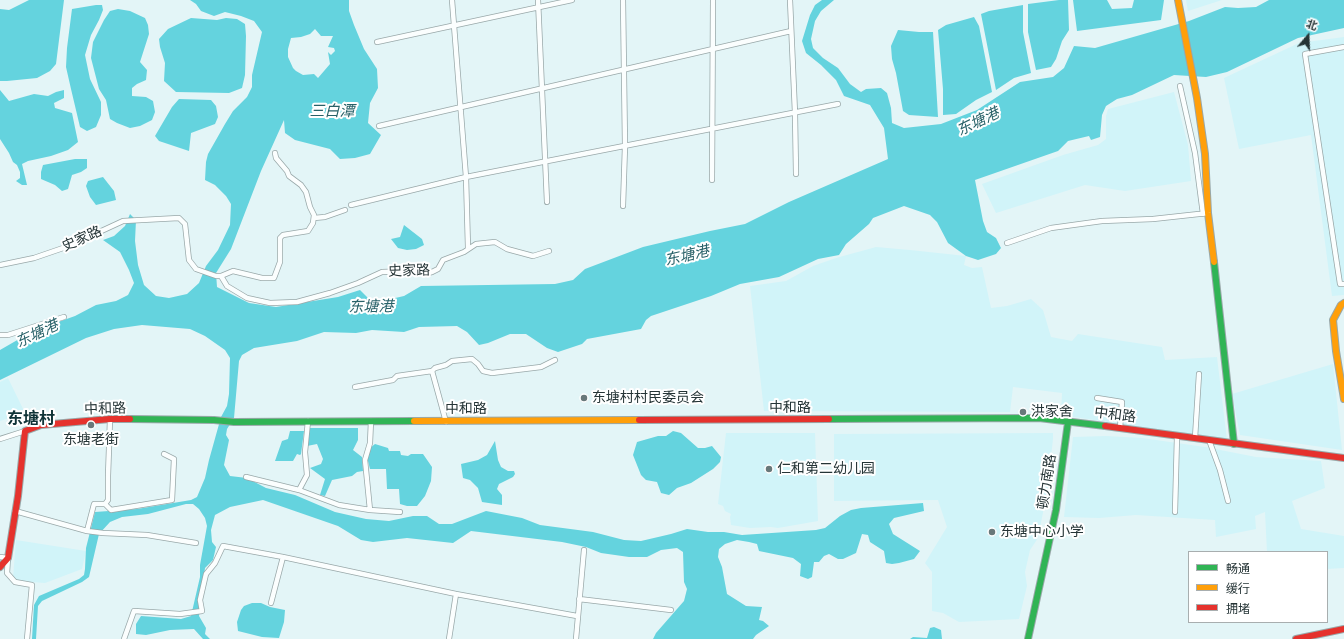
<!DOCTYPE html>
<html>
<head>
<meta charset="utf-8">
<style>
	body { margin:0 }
	#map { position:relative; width:1344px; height:639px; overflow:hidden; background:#e3f5f7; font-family:Montserrat,"Noto Sans SC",sans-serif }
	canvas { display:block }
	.legend { position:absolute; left:1188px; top:551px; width:140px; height:72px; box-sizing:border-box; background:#fff; border:1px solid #a8aeaf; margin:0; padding:5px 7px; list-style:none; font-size:12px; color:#253436 }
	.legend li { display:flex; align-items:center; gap:8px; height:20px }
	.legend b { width:20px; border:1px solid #a8aeaf }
	.north { position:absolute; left:1288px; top:16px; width:40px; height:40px; -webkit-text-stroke:3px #fff; paint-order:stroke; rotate:19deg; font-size:11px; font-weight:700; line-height:16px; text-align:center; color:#253436 }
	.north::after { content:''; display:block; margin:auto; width:14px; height:18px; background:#253436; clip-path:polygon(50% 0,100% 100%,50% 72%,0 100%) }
</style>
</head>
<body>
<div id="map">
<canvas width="1344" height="639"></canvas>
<ul class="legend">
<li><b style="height:5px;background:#30b455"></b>畅通</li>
<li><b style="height:5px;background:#ff9f0a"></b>缓行</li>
<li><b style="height:5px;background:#e5322d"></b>拥堵</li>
</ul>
<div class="north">北</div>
</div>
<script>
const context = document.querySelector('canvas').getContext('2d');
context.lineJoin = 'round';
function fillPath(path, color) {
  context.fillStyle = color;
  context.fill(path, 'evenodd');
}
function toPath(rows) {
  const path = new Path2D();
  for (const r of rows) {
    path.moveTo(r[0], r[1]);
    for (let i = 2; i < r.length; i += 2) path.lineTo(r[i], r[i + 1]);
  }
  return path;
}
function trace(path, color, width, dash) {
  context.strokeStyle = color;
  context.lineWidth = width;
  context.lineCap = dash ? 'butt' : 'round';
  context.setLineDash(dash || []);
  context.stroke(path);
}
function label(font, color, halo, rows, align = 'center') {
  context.font = font + ' Montserrat,"Noto Sans SC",sans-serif';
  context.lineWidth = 4;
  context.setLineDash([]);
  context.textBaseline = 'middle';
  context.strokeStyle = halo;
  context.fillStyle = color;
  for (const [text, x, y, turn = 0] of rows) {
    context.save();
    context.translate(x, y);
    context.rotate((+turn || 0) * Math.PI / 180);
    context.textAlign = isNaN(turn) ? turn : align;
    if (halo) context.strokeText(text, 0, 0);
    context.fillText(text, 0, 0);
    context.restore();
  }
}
const built = toPath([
	[1186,0,1222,0,1188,11],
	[1344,37,1344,295,1332,296,1311,135,1239,149,1224,78,1299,43],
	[1174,92,1188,145,1191,181,1125,191,1085,185,996,213,982,184,1063,155,1098,145,1106,139,1106,116,1108,109],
	[876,247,910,250,966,256,964,265,972,268,982,267,991,308,1007,306,1031,299,1043,310,1051,337,1072,341,1078,334,1162,347,1165,360,1217,357,1227,440,1061,415,1062,393,1013,387,1010,412,764,411,750,286,786,281,813,266,836,258],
	[1333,364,1342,450,1240,435,1232,394],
	[8,378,25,413,0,421,0,382],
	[726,433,815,433,818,521,778,528,771,527,750,528,731,525,730,517,731,514,725,511,723,506,718,504],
	[1053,433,1053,439,1047,492,1038,538,1030,550,1025,572,1027,586,1019,619,959,622,943,613,932,611,932,572,925,563,947,527,938,500,834,501,834,434],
	[1106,436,1142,438,1205,447,1256,457,1321,461,1325,488,1292,501,1301,529,1344,536,1344,568,1327,569,1327,552,1267,552,1265,512,1255,516,1256,529,1216,537,1215,520,1136,515,1099,518,1064,517,1073,437],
	[16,540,86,551,82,569,45,583,17,581,13,578]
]);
const water = toPath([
	[29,0,64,0,56,64,50,71,37,78,7,81,0,81,0,9,9,10],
	[190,0,349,0,349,11,354,25,364,49,377,69,378,88,370,103,368,123,381,135,370,154,355,158,340,159,330,149,295,140,285,133,284,120,261,171,231,249,216,273,217,287,249,303,276,307,338,297,360,290,368,298,382,301,404,296,421,286,555,284,573,280,585,269,643,247,710,231,745,224,789,202,888,159,884,128,870,105,844,96,836,80,821,65,806,53,802,41,810,15,815,5,822,0,834,0,821,11,815,21,811,39,813,48,823,58,838,68,850,84,861,92,866,89,881,88,887,93,891,108,892,123,904,128,941,124,977,110,1020,82,1053,77,1064,68,1074,46,1095,48,1189,21,1225,7,1238,8,1256,7,1269,0,1344,0,1344,28,1298,38,1227,72,1206,77,1174,75,1132,95,1117,99,1106,106,1102,115,1100,137,1091,140,1089,136,1068,141,1058,151,975,180,983,221,987,232,996,238,1001,248,996,254,978,260,966,256,948,243,937,222,930,215,904,206,873,218,869,224,846,244,839,255,818,259,779,277,740,284,711,296,651,316,646,320,641,329,587,339,582,344,558,352,547,348,526,334,510,334,488,343,479,345,467,332,457,326,419,327,404,332,372,330,356,333,324,332,297,341,254,348,242,355,239,361,234,418,227,429,226,435,229,440,224,465,230,476,247,478,266,488,295,495,335,512,366,519,389,521,413,516,427,516,439,524,452,524,486,511,522,518,540,525,593,532,624,540,641,541,671,534,687,529,708,532,724,532,742,535,816,530,825,528,840,516,851,510,861,508,923,503,924,511,894,518,889,524,893,534,920,551,914,559,899,563,892,564,886,563,884,551,870,542,868,535,862,534,856,553,843,559,838,559,829,554,824,556,819,562,814,562,812,577,808,579,800,576,801,564,793,558,759,551,757,544,749,542,737,540,725,544,719,549,718,557,722,567,727,594,746,606,762,607,759,620,763,621,769,626,756,635,753,639,653,639,656,633,684,601,687,589,684,582,683,552,677,548,661,550,647,557,629,557,601,553,586,547,562,542,471,531,453,543,407,538,373,542,361,540,338,526,263,500,230,507,215,515,211,530,212,542,216,547,213,560,205,568,199,616,206,628,205,634,210,639,203,639,194,629,170,630,146,635,136,634,136,624,141,616,181,619,191,616,200,577,200,565,207,526,205,518,199,509,193,504,186,504,148,514,122,517,110,522,99,534,89,577,82,582,42,601,38,606,36,639,32,639,34,605,39,596,79,579,84,575,85,569,86,548,95,512,137,509,191,500,197,497,205,478,209,460,221,417,227,406,229,394,230,358,225,350,205,336,190,329,142,325,114,329,86,338,0,380,0,350,33,331,75,316,96,305,116,301,128,295,134,283,129,270,120,252,103,240,114,236,125,226,130,214,136,220,135,241,138,265,144,285,156,296,169,298,187,294,199,283,206,266,218,250,230,225,231,204,226,196,215,185,205,180,206,162,208,154,225,124,233,111,247,97,252,87,252,75,262,32,254,21,241,16,225,12,214,16,201,11,196,4],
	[315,29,321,36,333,36,328,47,334,48,335,51,331,55,328,52,330,64,318,78,314,74,303,75,296,71,293,68,288,57,288,49,291,38,301,37,310,34],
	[1059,0,1068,0,1069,30,1062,41,1056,59,1051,67,1036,70,1028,32,1028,4],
	[1073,0,1107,0,1112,9,1132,8,1134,0,1164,0,1161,20,1077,31],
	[96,5,102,5,103,10,99,20,91,35,85,55,90,79,101,102,101,115,96,127,87,131,80,127,71,89,66,67,67,48,72,9],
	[1023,5,1023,32,1031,73,1014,78,996,90,981,14,989,11],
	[118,9,130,11,145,18,148,25,149,34,140,62,147,70,146,80,137,84,132,88,132,96,146,97,153,101,155,112,152,120,140,126,130,128,117,123,110,119,106,100,99,89,91,58,93,42,104,20,110,11],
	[974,17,979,26,992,92,976,100,956,114,943,115,943,89,938,30,946,25],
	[191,18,217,20,226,18,237,19,245,24,246,36,245,75,242,88,229,93,176,92,164,81,165,63,160,47,159,39,168,29],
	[898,30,919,32,933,32,938,117,909,115,903,111,896,73,892,59,891,46],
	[0,90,9,101,34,94,48,96,56,92,64,90,64,98,54,103,55,108,72,113,78,142,68,150,51,156,28,161,22,164,27,185,22,185,16,181,20,178,20,172,17,165,13,162,9,153,0,139],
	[179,99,211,100,216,106,218,117,215,124,191,133,189,151,159,141,155,136,172,107],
	[75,159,87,159,87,168,81,172,72,175,68,189,62,191,55,185,41,179,41,172,43,165],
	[103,177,114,191,116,200,96,205,90,197,86,186,88,181],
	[404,225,422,239,424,245,416,249,407,250,398,248,391,239,400,237],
	[309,428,358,428,358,440,353,450,362,457,363,471,357,472,352,476,332,480,325,496,320,495,325,479,310,468,321,464,323,459,317,444,307,446],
	[290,431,304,431,301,454,300,455,297,454,293,461,275,461,282,441,288,439],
	[673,431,681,433,698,448,705,448,712,446,721,457,720,462,713,469,691,483,677,488,669,495,661,493,657,482,646,480,641,475,633,455,637,442,658,436,666,436],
	[495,441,498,460,501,467,508,471,514,471,515,474,513,477,499,484,497,489,502,495,502,505,482,502,478,488,470,480,463,478,461,464,478,460,487,455],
	[375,444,388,448,389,451,400,451,401,455,408,456,411,454,423,454,432,467,431,481,425,496,417,506,407,506,400,504,399,489,387,489,386,469,370,469,367,457,370,448],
	[252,603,261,603,270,607,285,610,284,622,279,638,262,637,238,631,237,622,241,610,244,606],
	[934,627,941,630,942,639,910,639,913,637,927,638,930,628]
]);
const street = toPath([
	[452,0,466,177,468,248],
	[538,0,547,202],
	[623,0,625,146,623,206],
	[790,0,795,113,796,174],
	[377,42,572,0],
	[1344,47,1305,54,1340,284,1344,284],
	[1180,86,1195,153,1203,214],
	[379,126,791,31],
	[712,180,713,0],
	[351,205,466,177,838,104],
	[314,218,325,217,345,210],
	[1007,243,1051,228,1102,221,1153,219,1208,213],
	[0,265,34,258,69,246,123,221,179,218,185,224,189,260,196,269,216,276,221,276,227,286,247,298,270,303,297,302,330,293,358,283,382,272,410,271,428,273,432,272,438,269,443,260,464,252,476,244,495,242,507,249,533,256,549,251],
	[221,276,233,271,262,278,274,278,280,262,280,238,283,235,308,231,313,223,314,215,310,207,306,192,301,185,289,176,287,171,276,158,275,153],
	[0,335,8,335,64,317],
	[432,371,446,422],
	[355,387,393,380,397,376,432,371,435,368,446,365,452,361,472,359,478,364,483,371,492,373,541,367,555,360],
	[1097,398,1122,402,1120,428],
	[1195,438,1199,374],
	[0,439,25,431],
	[1209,440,1220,470,1228,501],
	[246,477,299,490,339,505,370,510,400,512],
	[299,490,307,475,305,452,308,421],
	[105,504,108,500,108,476,110,419],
	[370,510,365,460,370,443,371,421],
	[15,511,87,531,103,533,147,535,196,543],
	[1175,512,1177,436],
	[87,531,94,504,105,504,111,510,172,500,174,459,164,454],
	[0,557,8,558,7,573,15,582,32,585,27,639],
	[579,599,671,610],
	[271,603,283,557],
	[124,639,134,611,180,614,202,611,200,600,206,574,215,563,223,546,283,557,456,594,577,616],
	[449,639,456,594],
	[576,639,584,550]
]);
const fast = toPath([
	[1214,262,1234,444],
	[130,419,214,420,234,422,414,421],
	[829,419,1039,418,1105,426],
	[1028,639,1056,510,1068,422]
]);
const slow = toPath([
	[1178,0,1197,98,1205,154,1208,213,1214,262],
	[1344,303,1341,305,1333,320,1336,351,1344,399],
	[414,421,639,420]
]);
const jam = toPath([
	[639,420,829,419],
	[1105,426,1344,458],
	[0,567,8,558,18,496,25,431,41,425,110,419,130,419],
	[1296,639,1344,629]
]);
const markers = [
	[584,398,4,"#68787a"],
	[1023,412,4,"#68787a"],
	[91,425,4,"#68787a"],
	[769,469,4,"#68787a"],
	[992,532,4,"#68787a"]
];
const streetNames = [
	["史家路",82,239,-24],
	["史家路",409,271,-2],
	["中和路",790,408],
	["中和路",105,409,-2],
	["中和路",466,409],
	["中和路",1115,415,7],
	["顿力南路",1047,482,-81]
];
const poiNames = [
	["东塘村村民委员会",592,398],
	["洪家舍",1031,412],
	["东塘老街",91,440,"center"],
	["仁和第二幼儿园",777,469],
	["东塘中心小学",1000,532]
];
const waterNames = [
	["三白潭",332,112],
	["东塘港",978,122,-26],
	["东塘港",687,256,-13],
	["东塘港",371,307,-1],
	["东塘港",37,334,-25]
];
const quarterNames = [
	["东塘村",31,419]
];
fillPath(built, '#d1f4f9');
fillPath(water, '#64d3de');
trace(street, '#99a8a9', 6);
trace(fast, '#99a8a9', 8);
trace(slow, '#99a8a9', 8);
trace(jam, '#99a8a9', 8);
trace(street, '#fbfefe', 4.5);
trace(fast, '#30b455', 6);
trace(slow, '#ff9f0a', 6);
trace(jam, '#e5322d', 6);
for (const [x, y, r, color] of markers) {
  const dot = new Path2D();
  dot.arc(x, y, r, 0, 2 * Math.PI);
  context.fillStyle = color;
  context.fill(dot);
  trace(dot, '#fff', 1.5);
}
label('14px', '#253436', '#fff', streetNames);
label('14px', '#253436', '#fff', poiNames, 'left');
label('italic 15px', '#286168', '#fff', waterNames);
label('bold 16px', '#0f3337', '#fff', quarterNames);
</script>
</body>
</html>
